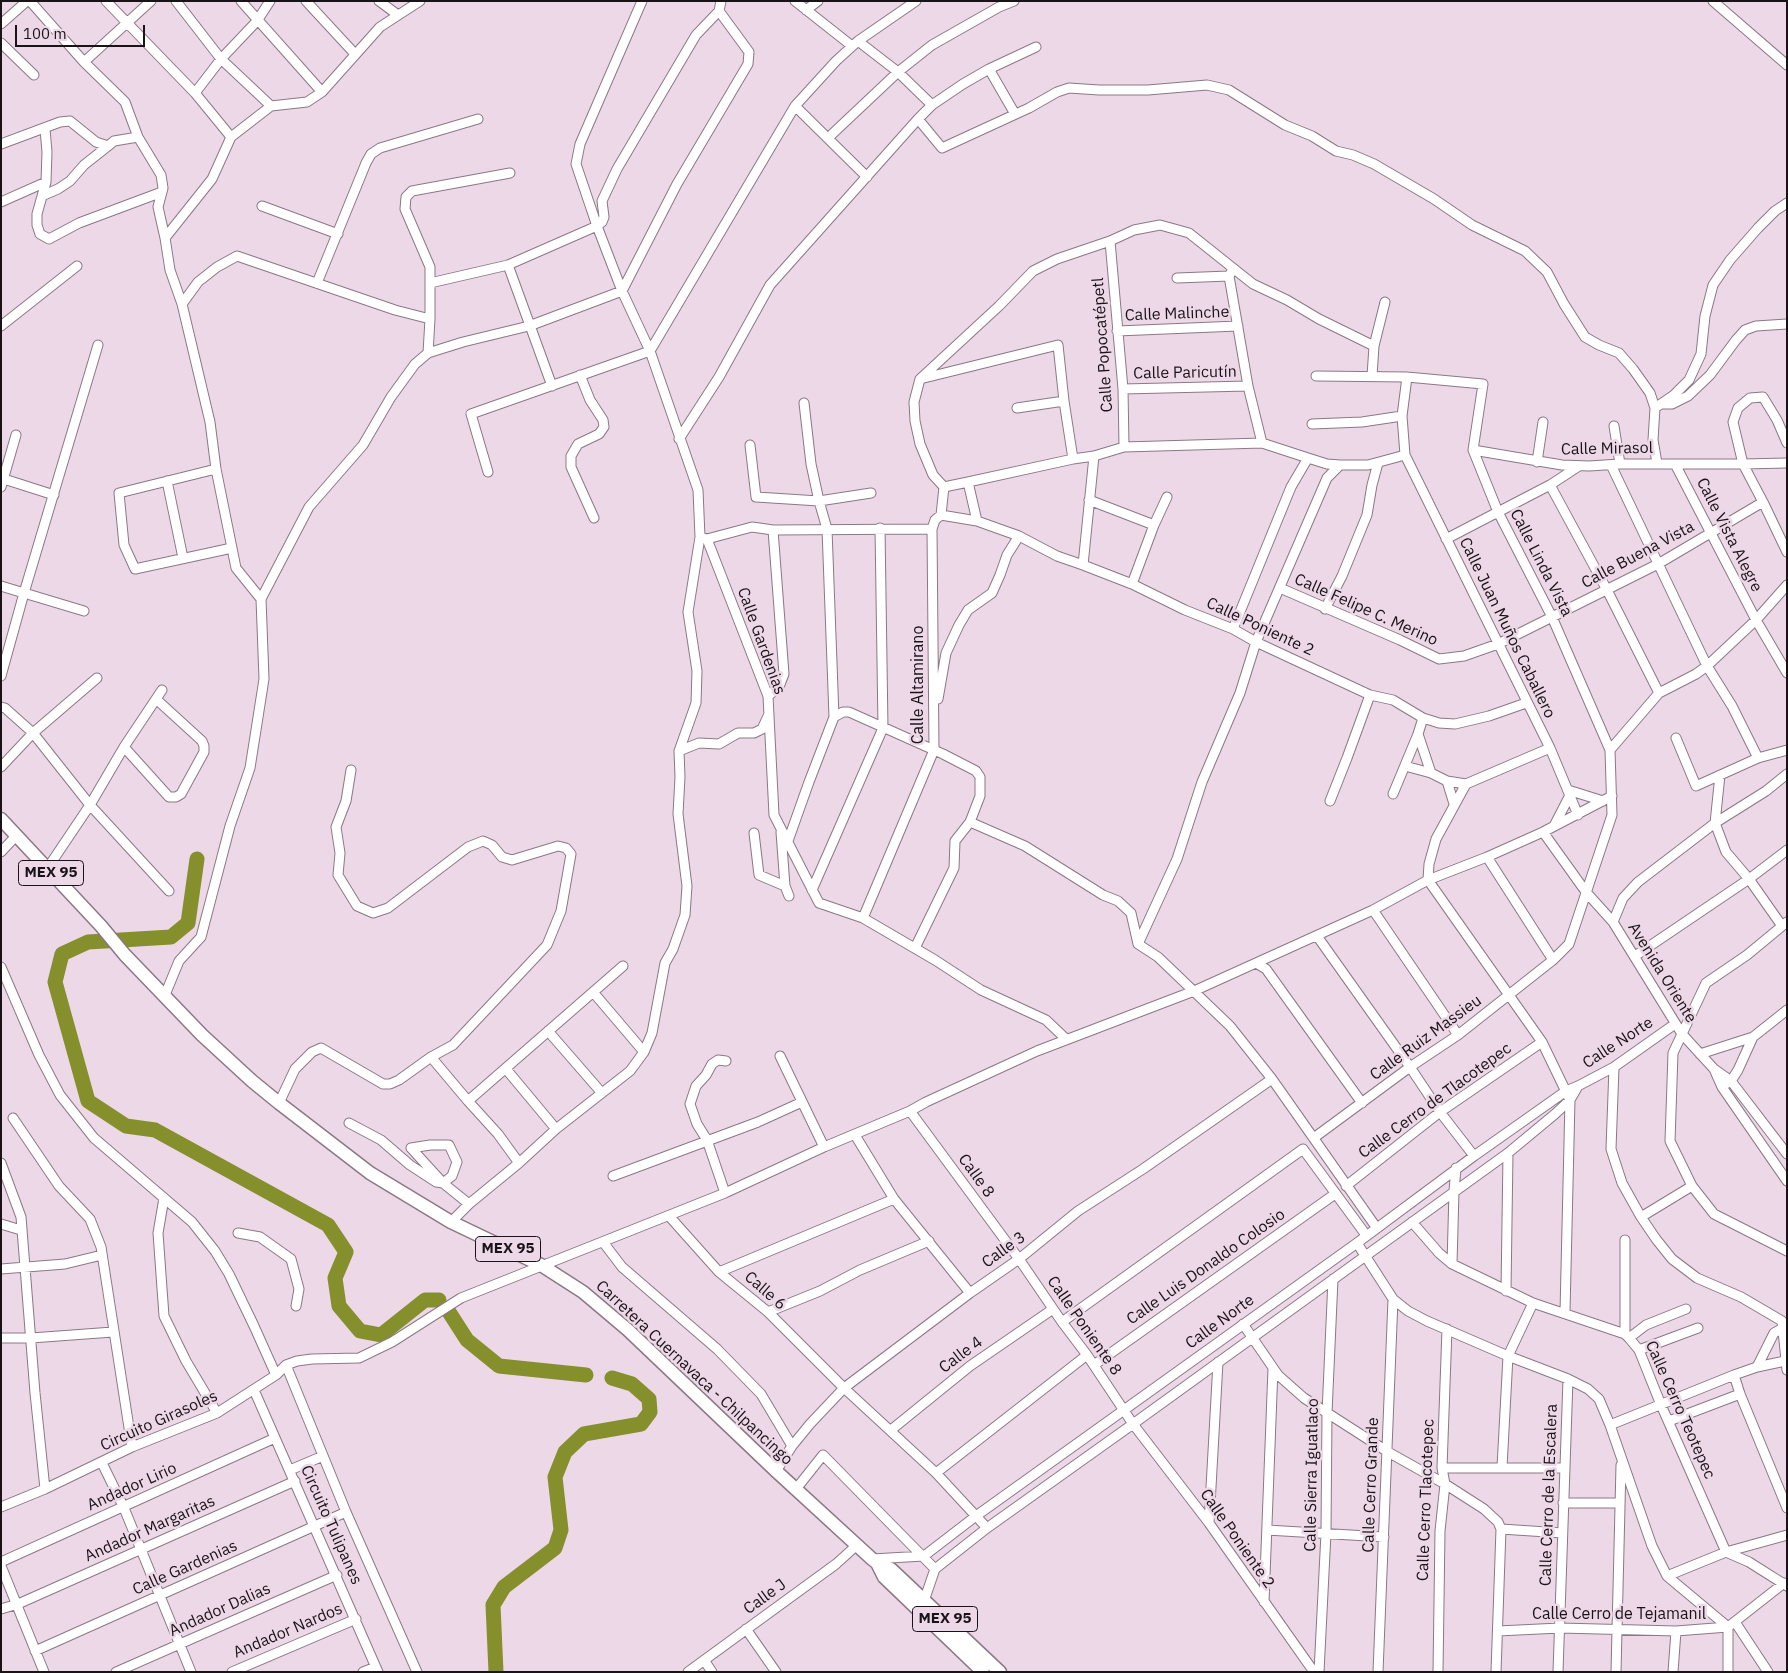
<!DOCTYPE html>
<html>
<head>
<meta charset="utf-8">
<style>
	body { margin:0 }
	#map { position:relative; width:1788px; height:1673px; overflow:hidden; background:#edd8e7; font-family:"IBM Plex Sans",sans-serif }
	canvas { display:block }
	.frame { position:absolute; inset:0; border:2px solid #191217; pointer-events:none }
	.scale { position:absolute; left:15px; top:25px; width:130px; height:22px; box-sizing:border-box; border:2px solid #191217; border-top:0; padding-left:6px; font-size:15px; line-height:18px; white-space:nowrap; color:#191217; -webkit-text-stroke:4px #edd8e7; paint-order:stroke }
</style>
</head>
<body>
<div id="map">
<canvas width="1788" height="1673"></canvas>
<div class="frame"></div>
<div class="scale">100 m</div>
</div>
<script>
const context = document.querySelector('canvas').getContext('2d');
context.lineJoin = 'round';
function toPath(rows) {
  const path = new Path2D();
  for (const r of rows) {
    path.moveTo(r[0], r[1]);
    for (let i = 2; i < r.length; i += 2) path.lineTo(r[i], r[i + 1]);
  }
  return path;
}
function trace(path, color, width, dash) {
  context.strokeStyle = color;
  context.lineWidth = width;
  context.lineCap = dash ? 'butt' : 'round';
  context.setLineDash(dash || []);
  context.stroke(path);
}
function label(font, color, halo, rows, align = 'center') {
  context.font = font + ' "IBM Plex Sans",sans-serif';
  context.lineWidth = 5;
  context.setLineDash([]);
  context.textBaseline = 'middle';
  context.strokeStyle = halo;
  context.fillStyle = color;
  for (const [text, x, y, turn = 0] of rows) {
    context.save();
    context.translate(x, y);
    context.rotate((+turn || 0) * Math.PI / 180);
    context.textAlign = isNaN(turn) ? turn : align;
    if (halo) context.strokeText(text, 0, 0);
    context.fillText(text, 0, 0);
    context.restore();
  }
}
const river = toPath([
	[197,859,188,923,171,937,88,942,62,954,55,982,88,1101,126,1126,155,1130,328,1225,346,1252,335,1278,339,1306,360,1331,381,1335,425,1300,439,1300],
	[449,1312,467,1340,499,1366,586,1375],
	[496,1672,493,1605,504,1587,555,1548,561,1530,555,1477,565,1452,584,1434,641,1424,650,1412,649,1399,632,1384,612,1378]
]);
const minor = toPath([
	[30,1,84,62,125,102,138,137,161,175,163,188,158,207,165,238,170,270,182,304,210,422,216,469,236,568,261,599,264,679,250,768,230,826,201,937,179,961,165,995],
	[106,1,195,93,231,137],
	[176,1,221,59,271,106],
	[241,1,322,92],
	[306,1,355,54],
	[379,1,398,15],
	[795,1,852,46],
	[1713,1,1787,65],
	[806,10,818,1],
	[1,24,27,1],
	[858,41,898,72,932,105],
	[1,43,34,75],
	[84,62,151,1],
	[989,69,1015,114],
	[195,93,221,59,257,21,270,1],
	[795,106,867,177],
	[918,119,942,148,1029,108,1057,92,1069,88,1099,90,1148,90,1207,85,1229,90,1285,125,1312,136,1336,151,1353,155,1374,164,1434,199,1472,225,1525,251,1547,272,1564,304,1585,337,1599,345,1619,353,1633,369,1650,393,1655,408,1653,440,1657,463],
	[45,129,47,152,46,182,37,214,37,225,40,234,49,239,79,223,162,192],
	[828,138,898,72,932,45,999,7,1014,1],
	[1,144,60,122,70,121,96,142,108,146,114,141,138,137],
	[44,195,58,189,70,181,84,165,108,146],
	[1,202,46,182],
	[262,206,338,234],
	[165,238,212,179,231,137,271,106,307,102,322,92,380,27,420,1],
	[1110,241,1123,389,1124,447],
	[508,265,552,386],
	[1233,269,1229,276,1248,386,1262,443],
	[1177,278,1229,276],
	[317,283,366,163,371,154,380,148,478,119],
	[430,283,508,265,597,226,602,222,604,217,602,201,617,169,696,35,719,11,721,1],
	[182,304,198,282,217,267,237,256,395,310,430,319],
	[1,326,77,266],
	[1117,331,1238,326],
	[428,353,430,319,430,267,405,209,406,197,412,191,510,173],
	[580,375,590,400,603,420,604,427,599,434,578,444,571,456,571,467,594,518],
	[1316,376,1407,377,1483,384,1473,450,1498,512,1552,617,1610,750],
	[1372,376,1374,346,1385,302],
	[1407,377,1402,416,1405,455,1550,748,1578,815],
	[920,379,1058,345,1064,401,1073,459],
	[1123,389,1248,386],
	[1661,404,1672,404,1688,396,1710,375,1736,340,1745,330,1756,326,1787,324],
	[1017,408,1064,401],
	[1655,408,1674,395,1689,380,1701,354,1705,316,1713,285,1730,260,1758,228,1775,211,1787,203],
	[1312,424,1362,422,1402,416],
	[1614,426,1620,464],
	[679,439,719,377,770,285,918,119,932,105,963,84,989,69,1036,47],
	[1787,443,1777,420,1763,397,1750,398,1738,408,1733,422,1743,464,1763,502,1787,552],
	[750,445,756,497,819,501,871,493],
	[1473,450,1562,465,1589,466,1620,464,1743,464,1787,463],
	[1537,462,1543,422],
	[1675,464,1756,620,1787,673],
	[1611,465,1707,666,1732,706,1758,758],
	[216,469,119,493,124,545,135,569,232,548],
	[488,472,471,414,650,351,795,106,836,61,858,41,916,1],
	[1,478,54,495],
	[167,481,183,558],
	[968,482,977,521],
	[1550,485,1607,590,1659,693],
	[1,487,16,435],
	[944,487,933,475,920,444,915,421,914,402,920,379,999,306,1033,271,1057,259,1110,241,1134,230,1160,225,1189,233,1253,284,1287,300,1319,319,1374,346],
	[944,487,968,482,1073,459,1094,456,1124,447,1262,443,1308,458,1327,464,1340,465,1368,465,1405,455],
	[1089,500,1154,525],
	[941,515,944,487],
	[700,537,707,539,768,696,774,815,819,903,863,918,935,960,981,990,1046,1020,1066,1039],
	[707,539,752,527,773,530,932,529],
	[1446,539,1550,485,1579,466],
	[1083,565,1094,456],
	[1132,584,1154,525,1167,497],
	[1,586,84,611],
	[1280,588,1400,640,1439,659,1464,656,1498,644,1658,564,1763,502],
	[261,599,309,507,363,445,391,397,415,364,428,353,463,342,529,326,622,291,677,184,748,64,749,52,719,11],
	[1325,609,1342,576,1367,515,1372,485,1378,463],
	[1233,629,1291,487,1308,458],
	[1,676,24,593,98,345],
	[768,696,779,687,784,674,773,530],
	[938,699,946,653,959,625,968,610,992,593,1000,575,1007,555,1019,536],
	[1,707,5,708,33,733,90,805,169,891],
	[834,717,843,712,849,712,943,754,976,771,980,777,980,796,970,822,955,841,954,868,915,948],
	[1423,718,1418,734,1431,773],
	[1676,738,1696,786,1758,758,1787,750],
	[124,747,169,797,176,797,181,794,204,752,204,746,202,741,156,699],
	[679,751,699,743,719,744,738,733,754,733,762,729,769,714],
	[1405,766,1431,773,1447,781,1466,784,1550,748],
	[1,767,33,733,97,678],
	[1720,775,1715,823,1726,852,1749,879,1782,926],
	[1447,781,1454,804],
	[1466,784,1436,839,1429,864,1428,880,1542,1042,1570,1100,1565,1312],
	[1568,790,1603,801],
	[1393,794,1418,734],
	[1330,801,1347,758,1370,695],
	[970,822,1025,846,1103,895,1118,901,1131,913,1138,944,1158,957,1230,1026,1272,1079,1376,1227],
	[1554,826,1570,795],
	[781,832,785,886,789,896],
	[1543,832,1586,892,1613,922,1682,1034,1714,1069,1731,1081,1787,1154],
	[754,833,759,875,785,886],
	[788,841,809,782,834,717,827,529,819,501,811,464,804,403],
	[1,852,16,836],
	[1487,857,1553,960],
	[47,869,90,805,124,747,162,690],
	[812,890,883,728,880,528],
	[1373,910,1458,1035],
	[863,918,934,750,932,529,935,520,941,515,977,521,1019,536,1057,556,1083,565,1132,584,1185,610,1233,629,1256,642,1370,695,1393,700,1423,718,1439,723,1455,724,1489,716,1526,703],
	[1613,922,1623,898,1638,882,1715,823,1766,791,1787,774],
	[1787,922,1747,955,1706,983,1673,1053,1670,1141,1692,1186,1714,1214,1787,1251],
	[1317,936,1410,1067,1440,1112,1474,1156],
	[1138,944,1177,859,1202,782,1240,693,1256,642,1327,478,1340,465],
	[1635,956,1749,879,1787,850],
	[1256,963,1266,969,1362,1103],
	[1,967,39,1055,60,1095,94,1138,192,1222,215,1251,229,1274,254,1326,276,1375],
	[593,992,644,1052],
	[548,1031,601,1092],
	[1700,1054,1753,1037,1787,1010],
	[780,1056,824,1147],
	[431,1057,468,1101,498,1134,519,1163],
	[1614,1067,1611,1149,1622,1183,1641,1217,1656,1239,1672,1259,1697,1278,1741,1297,1782,1321,1787,1370],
	[506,1069,556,1129],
	[1714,1069,1722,1087,1787,1181],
	[1726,1084,1731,1081,1738,1070,1753,1037],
	[468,1101,623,966],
	[279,1103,295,1069,312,1052,321,1048,383,1084,390,1084,399,1080,431,1057,453,1045,547,945,561,911,571,854,566,848,558,846,512,860,502,857,492,845,483,841,468,847,388,908,373,913,357,906,338,875,340,853,336,827,346,801,351,770],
	[910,1111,1019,1259,1062,1322,1087,1355,1133,1424,1209,1523,1314,1672],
	[13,1118,59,1186,90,1219,101,1247,132,1447],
	[349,1123,381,1140,410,1165,436,1182,443,1183,452,1176,457,1162,449,1145,430,1145,411,1148],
	[855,1135,894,1199,970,1293],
	[1315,1137,1410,1067,1458,1035,1553,960,1569,944,1612,815,1610,750,1659,693,1696,674,1707,666,1756,620,1787,585],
	[411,1148,443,1183,469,1204],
	[1,1163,21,1217,35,1393,45,1489],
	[613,1176,758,1122,802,1102],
	[1346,1186,1440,1112,1542,1042],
	[725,1193,707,1140,697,1124,690,1104,696,1086,706,1075,712,1064,718,1060,726,1061],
	[164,1198,158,1233,164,1316,186,1361,217,1413],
	[669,1216,719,1272,768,1312,844,1388,936,1473,987,1528],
	[1641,1217,1692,1186],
	[451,1222,469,1204,519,1163,556,1129,630,1071,644,1052,652,1033,665,963,673,949,685,915,687,886,678,814,680,777,679,751,696,703,697,671,688,612,700,537,698,490,650,351,622,291,597,226,576,164,580,144,642,1],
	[1412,1222,1439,1253,1452,1264,1533,1303,1625,1334,1629,1338,1639,1350,1661,1405,1726,1552,1749,1562,1787,1586],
	[1,1224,21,1230],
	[238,1233,260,1237,291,1259,299,1289,296,1306],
	[1625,1240,1625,1334],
	[603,1242,622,1267,717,1349,761,1394,792,1446],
	[1357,1243,1393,1299,1408,1311,1427,1321,1508,1356,1568,1379,1588,1389,1599,1399,1610,1425,1652,1546,1667,1576,1728,1627],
	[1452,1264,1454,1191,1456,1168],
	[1,1269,65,1264,102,1255],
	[719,1272,894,1199],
	[1506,1291,1508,1153],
	[768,1312,820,1291,860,1270,929,1241],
	[1062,1322,1303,1149,1366,1235],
	[1243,1324,1278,1375,1304,1398,1388,1452,1445,1484,1484,1509,1498,1522,1501,1529,1496,1672],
	[1,1338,31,1338,113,1332],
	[1629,1338,1646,1325,1686,1309],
	[1639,1350,1698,1328],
	[286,1365,346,1512,417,1672],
	[1094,1365,1335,1194],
	[1757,1367,1774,1333,1783,1328],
	[1734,1375,1740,1394,1787,1508],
	[254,1390,378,1672],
	[1669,1421,1740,1394],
	[1610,1425,1734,1375,1757,1367,1785,1361],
	[891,1430,970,1366,1053,1309],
	[102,1463,124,1508,191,1672],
	[1502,1467,1508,1356,1533,1303],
	[1442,1468,1565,1468],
	[290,1470,323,1456],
	[776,1471,792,1446,810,1424,844,1388,970,1293,1019,1259,1078,1211,1143,1169,1272,1079],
	[936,1473,1087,1355],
	[796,1489,823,1455,935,1569],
	[1563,1503,1620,1503],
	[1,1507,45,1489,132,1447,217,1413,276,1375,286,1365,297,1361,312,1359,359,1358,392,1342,461,1298,725,1193,824,1147,910,1111,926,1102,1037,1051,1194,991,1373,910,1428,880,1487,857,1543,832,1612,796],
	[1209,1523,1218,1362],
	[1501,1529,1562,1533],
	[1267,1530,1384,1537],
	[872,1559,924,1556,976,1516,1357,1243,1474,1156,1566,1091,1578,1086,1614,1067,1675,1024],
	[1,1562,275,1438],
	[1,1566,44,1672],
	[1667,1576,1726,1552,1787,1535],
	[924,1601,935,1569,987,1528,1133,1424,1508,1153,1555,1114,1570,1100,1578,1086],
	[1264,1602,1273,1368],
	[1,1609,18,1604,295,1481],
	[1735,1622,1768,1672],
	[746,1629,776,1672],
	[1498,1631,1560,1628,1676,1631,1728,1627,1784,1583],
	[35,1651,346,1512],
	[704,1660,712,1672],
	[116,1672,337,1575],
	[232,1672,356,1619],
	[363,1672,376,1667],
	[688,1672,836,1564,857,1545],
	[1319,1672,1326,1533,1327,1413,1333,1279],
	[1378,1672,1393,1299],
	[1438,1672,1440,1531,1445,1484,1442,1468,1447,1329],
	[1558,1672,1568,1379],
	[1616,1672,1621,1465],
	[1673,1672,1676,1631],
	[1728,1672,1728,1627]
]);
const primary = toPath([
	[1,819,101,926,125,955,202,1035,252,1081,279,1103,370,1173,451,1222,541,1265,583,1292,628,1330,776,1471,872,1559,877,1563,891,1569,1000,1672],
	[877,1563,884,1577,983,1672]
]);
const shields = [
	[51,873,65],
	[508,1249,65],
	[945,1619,65]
];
const shieldNames = [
	["MEX 95",51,873],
	["MEX 95",508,1249],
	["MEX 95",945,1619]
];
const streetNames = [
	["Calle Malinche",1177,314,-2],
	["Calle Popocatépetl",1103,345,-94],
	["Calle Paricutín",1185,373,-1],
	["Calle Mirasol",1607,449,-1],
	["Calle Vista Alegre",1729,535,63],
	["Calle Buena Vista",1638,555,-28],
	["Calle Linda Vista",1541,563,63],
	["Calle Felipe C. Merino",1366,610,24],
	["Calle Poniente 2",1260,627,25],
	["Calle Juan Muños Caballero",1507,628,64],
	["Calle Gardenias",761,641,70],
	["Calle Altamirano",918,685,-90],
	["Avenida Oriente",1662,973,58],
	["Calle Ruiz Massieu",1426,1038,-36],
	["Calle Norte",1618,1043,-33],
	["Calle Cerro de Tlacotepec",1435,1101,-36],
	["Calle 8",976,1176,54],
	["Calle 3",1004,1250,-36],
	["Calle Luis Donaldo Colosio",1206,1267,-35],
	["Calle 6",765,1291,41],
	["Calle Norte",1220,1322,-36],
	["Calle Poniente 8",1084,1326,55],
	["Calle 4",961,1355,-37],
	["Carretera Cuernavaca - Chilpancingo",694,1373,43],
	["Calle Cerro Teotepec",1680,1410,66],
	["Circuito Girasoles",159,1421,-24],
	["Calle Sierra Iguatlaco",1312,1475,-89],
	["Calle Cerro Grande",1371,1485,-88],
	["Andador Lirio",132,1487,-24],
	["Calle Cerro de la Escalera",1549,1495,-88],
	["Calle Cerro Tlacotepec",1426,1500,-88],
	["Circuito Tulipanes",331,1525,66],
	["Andador Margaritas",150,1529,-24],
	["Calle Poniente 2",1237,1539,55],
	["Calle Gardenias",185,1568,-24],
	["Calle J",765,1597,-36],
	["Andador Dalias",220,1610,-24],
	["Calle Cerro de Tejamanil",1619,1614],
	["Andador Nardos",288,1631,-23]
];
trace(river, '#858f2b', 15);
trace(minor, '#8b7885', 11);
trace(primary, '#8b7885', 15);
trace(minor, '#fff', 9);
trace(primary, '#fff', 12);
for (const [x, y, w] of shields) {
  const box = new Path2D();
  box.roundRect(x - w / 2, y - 12.5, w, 25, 4);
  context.fillStyle = '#edd8e7';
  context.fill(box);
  trace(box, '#191217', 1);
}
label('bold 15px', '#191217', null, shieldNames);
label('16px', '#191217', '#edd8e7', streetNames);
</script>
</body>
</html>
